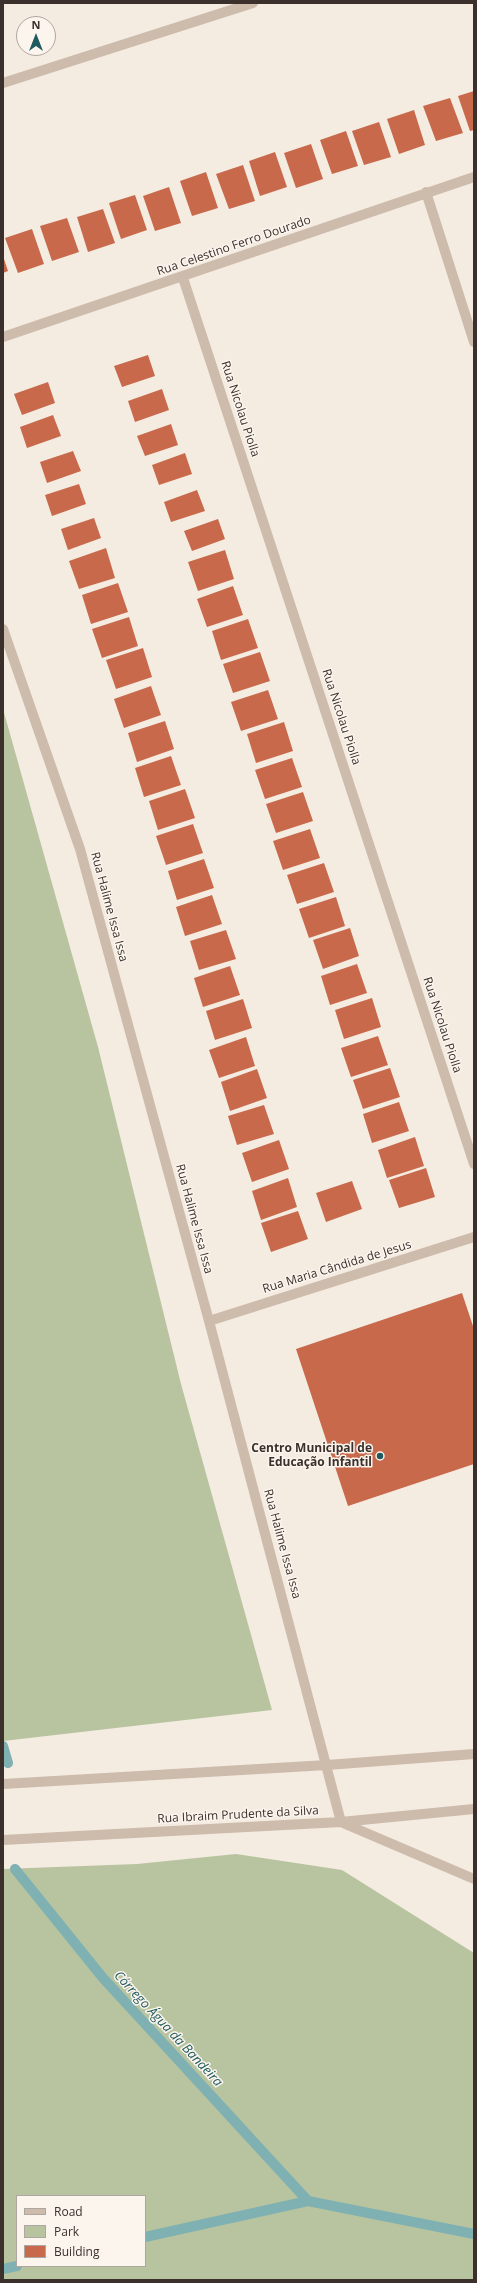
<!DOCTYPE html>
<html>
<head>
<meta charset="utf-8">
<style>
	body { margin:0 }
	#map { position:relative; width:477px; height:2283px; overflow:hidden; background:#f4ebe1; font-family:"Open Sans",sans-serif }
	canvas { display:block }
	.frame { position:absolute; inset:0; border:4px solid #3b302b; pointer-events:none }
	.legend { position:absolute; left:16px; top:2195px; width:130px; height:72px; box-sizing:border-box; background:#fbf5ee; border:1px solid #aea6a0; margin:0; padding:5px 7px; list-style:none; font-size:12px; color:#3b302b }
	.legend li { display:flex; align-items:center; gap:8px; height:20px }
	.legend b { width:20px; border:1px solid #aea6a0 }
	.north { position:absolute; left:16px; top:16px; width:40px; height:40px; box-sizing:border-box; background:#fbf5ee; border:1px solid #aea6a0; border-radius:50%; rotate:0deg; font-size:11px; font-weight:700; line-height:16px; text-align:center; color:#3b302b }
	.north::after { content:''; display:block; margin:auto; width:14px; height:18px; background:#1f5a5e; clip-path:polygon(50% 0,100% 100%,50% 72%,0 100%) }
</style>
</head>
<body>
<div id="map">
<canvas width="477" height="2283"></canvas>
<div class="frame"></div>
<ul class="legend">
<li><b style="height:5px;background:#cdbbac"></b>Road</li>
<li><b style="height:11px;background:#b8c4a0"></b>Park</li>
<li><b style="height:11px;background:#c8694b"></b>Building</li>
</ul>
<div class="north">N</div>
</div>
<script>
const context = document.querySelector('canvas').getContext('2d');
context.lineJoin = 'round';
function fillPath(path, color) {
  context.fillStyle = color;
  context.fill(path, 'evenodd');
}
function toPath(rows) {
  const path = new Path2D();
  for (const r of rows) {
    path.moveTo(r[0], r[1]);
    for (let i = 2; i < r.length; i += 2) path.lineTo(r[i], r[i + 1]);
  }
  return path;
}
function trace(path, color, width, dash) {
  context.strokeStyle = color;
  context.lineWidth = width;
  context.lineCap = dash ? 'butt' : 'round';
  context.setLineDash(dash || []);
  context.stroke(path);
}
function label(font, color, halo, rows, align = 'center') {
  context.font = font + ' "Open Sans",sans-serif';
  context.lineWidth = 3;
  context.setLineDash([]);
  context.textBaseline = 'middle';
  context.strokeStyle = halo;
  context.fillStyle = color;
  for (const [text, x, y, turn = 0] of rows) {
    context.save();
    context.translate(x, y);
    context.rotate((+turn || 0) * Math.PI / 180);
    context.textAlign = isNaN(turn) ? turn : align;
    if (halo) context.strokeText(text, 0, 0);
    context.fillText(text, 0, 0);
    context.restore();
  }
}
const green = toPath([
	[3,709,98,1047,181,1384,272,1710,3,1741],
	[236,1854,342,1870,474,1953,474,2280,3,2280,3,1869,137,1864],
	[17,2196,145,2196,145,2266,17,2266]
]);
const stream = toPath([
	[3,1746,8,1763],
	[15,1869,103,1978,308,2201],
	[145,2237,308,2201,474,2234],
	[3,2269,17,2266]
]);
const building = toPath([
	[474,91,474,130,470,131,458,96],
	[450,98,463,133,436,141,423,106],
	[414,110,425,145,399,154,387,119],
	[379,122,391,157,364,165,352,131],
	[346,131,358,166,332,174,320,140],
	[311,144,323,179,296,188,284,153],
	[275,152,287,187,260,196,249,161],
	[243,165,255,201,229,209,216,174],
	[206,172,218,208,192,216,180,181],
	[169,187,181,223,155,231,143,196],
	[135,195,147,230,121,239,109,203],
	[103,209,115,243,88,252,77,217],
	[67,218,79,252,52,261,40,226],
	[32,229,44,264,18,273,5,238],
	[3,256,8,271,3,273],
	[148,355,155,376,122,387,114,366],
	[48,382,55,403,22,415,14,394],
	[162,389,169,410,135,422,128,401],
	[53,415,61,436,27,448,20,427],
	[171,424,178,445,145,456,137,436],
	[73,451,81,471,47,483,40,462],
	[185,453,192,474,159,485,152,465],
	[79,484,86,504,52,516,45,495],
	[197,490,205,511,171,522,164,502],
	[94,518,101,538,68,550,61,529],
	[218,519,225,539,192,551,184,531],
	[106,548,115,578,79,589,69,561],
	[225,550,234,579,198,591,188,562],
	[118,583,128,612,91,624,82,595],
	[233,586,243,615,207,627,197,599],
	[129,617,138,646,102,658,92,629],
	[248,619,258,648,221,660,212,631],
	[143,648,152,677,116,689,106,660],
	[260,652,270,681,233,693,223,664],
	[151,686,161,715,124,728,114,699],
	[268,690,278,719,241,731,231,702],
	[165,721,174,749,137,762,128,733],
	[284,722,293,751,256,763,247,734],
	[171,756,181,785,144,797,135,768],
	[292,758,302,787,265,799,255,770],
	[185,789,195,818,158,830,149,801],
	[303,792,313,821,276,833,266,804],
	[193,824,203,853,166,865,156,836],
	[310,829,320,858,283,870,273,841],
	[204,859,214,888,177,900,168,871],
	[324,863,334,892,297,904,287,875],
	[212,895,222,924,185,936,176,907],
	[336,897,345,926,309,938,299,909],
	[350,928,359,956,323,969,313,940],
	[226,930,236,959,199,970,190,941],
	[357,964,367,993,330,1005,321,976],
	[230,966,240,995,203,1007,194,978],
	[372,998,381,1027,344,1039,335,1010],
	[243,999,252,1028,215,1040,206,1011],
	[378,1036,388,1065,351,1077,341,1048],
	[246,1037,255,1066,219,1078,209,1050],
	[390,1068,400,1097,363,1109,353,1080],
	[257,1069,267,1098,230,1111,221,1082],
	[399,1102,409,1131,372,1143,363,1114],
	[264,1105,274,1134,237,1145,228,1116],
	[415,1137,424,1166,387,1178,378,1150],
	[279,1140,289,1169,252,1182,242,1153],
	[426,1168,435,1197,399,1208,389,1180],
	[288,1178,297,1207,261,1220,252,1191],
	[352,1181,362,1209,326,1222,316,1193],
	[298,1211,308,1239,271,1252,261,1223],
	[462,1293,474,1329,474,1464,348,1506,296,1349]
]);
const minor = toPath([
	[3,83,253,3],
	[426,192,474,342],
	[183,278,474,1164],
	[3,337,474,177],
	[3,629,80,849,209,1321,341,1822],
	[209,1321,474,1237],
	[3,1784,327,1765,474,1754],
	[343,1823,474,1879],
	[3,1840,341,1822,474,1809]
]);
const markers = [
	[380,1456,4,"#1f5a5e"]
];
const streetNames = [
	["Rua Celestino Ferro Dourado",234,246,-19],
	["Rua Nicolau Piolla",240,409,72],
	["Rua Nicolau Piolla",341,717,72],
	["Rua Halime Issa Issa",109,907,75],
	["Rua Nicolau Piolla",442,1025,72],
	["Rua Halime Issa Issa",194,1219,75],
	["Rua Maria Cândida de Jesus",337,1267,-17],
	["Rua Halime Issa Issa",282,1544,75],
	["Rua Ibraim Prudente da Silva",238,1815,-3]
];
const poiNames = [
	["Centro Municipal de",372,1449],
	["Educação Infantil",372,1463]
];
const waterNames = [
	["Córrego Água da Bandeira",168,2029,47]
];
fillPath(green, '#b8c4a0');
trace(stream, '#7fb0b2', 10);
fillPath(building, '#c8694b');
trace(minor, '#cdbbac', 10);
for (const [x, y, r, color] of markers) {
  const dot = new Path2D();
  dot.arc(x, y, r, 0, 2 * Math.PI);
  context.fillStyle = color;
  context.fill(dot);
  trace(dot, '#fbf5ee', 1.5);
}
label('12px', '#3b302b', '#fbf5ee', streetNames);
label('bold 12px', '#3b302b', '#fbf5ee', poiNames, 'right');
label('italic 13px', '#1f5a5e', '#fbf5ee', waterNames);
</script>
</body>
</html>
